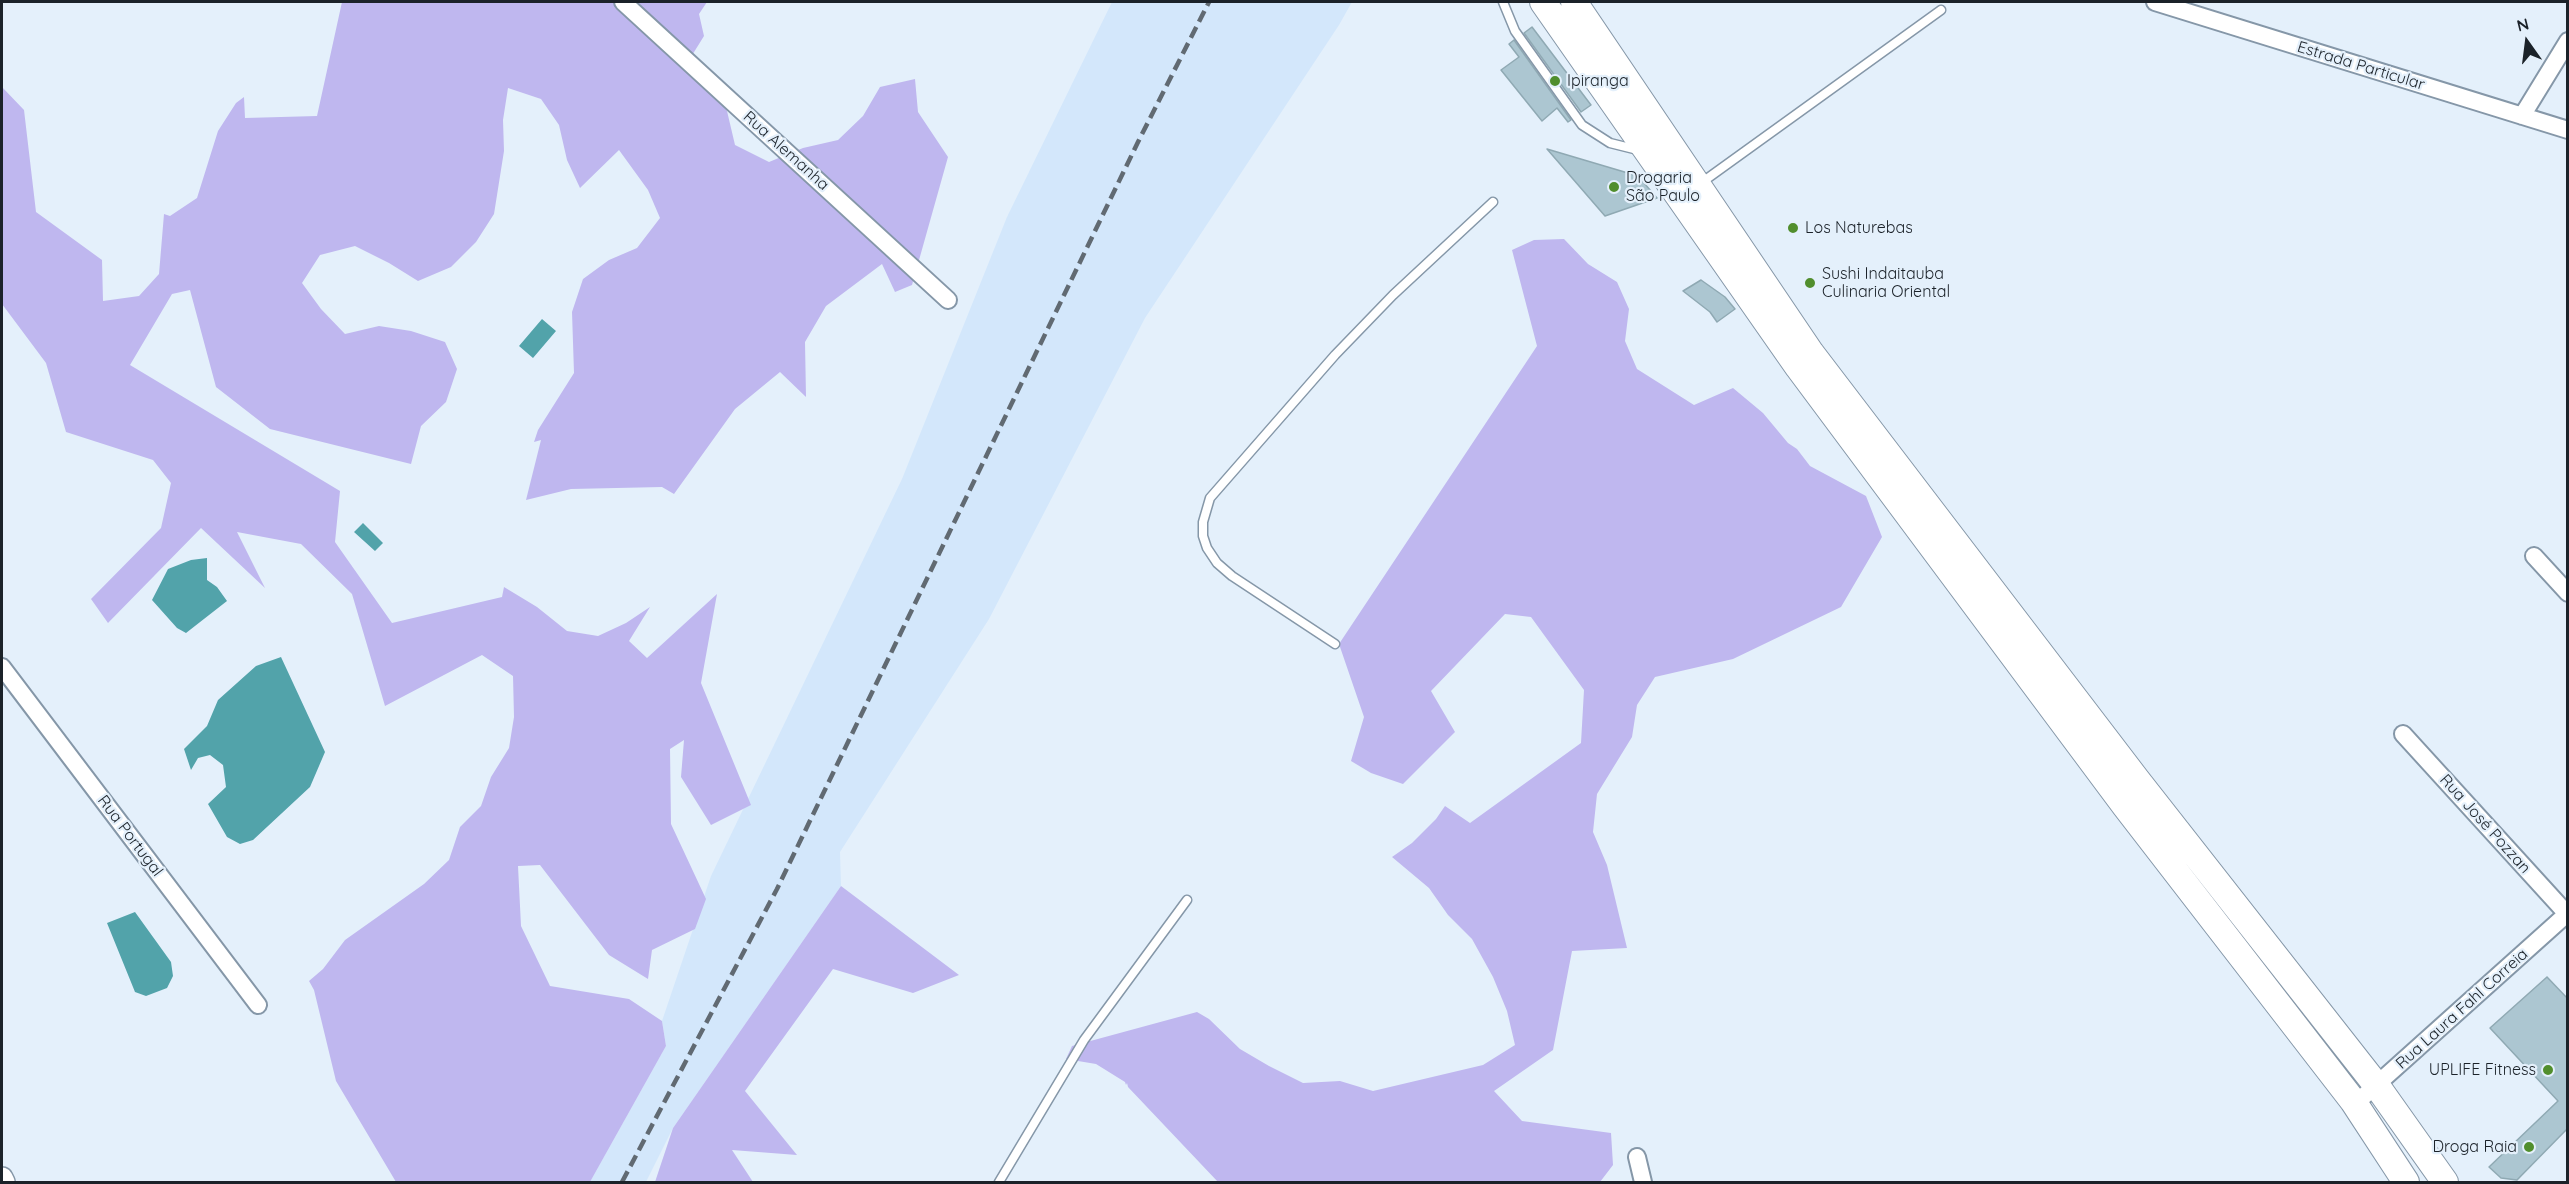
<!DOCTYPE html>
<html>
<head>
<meta charset="utf-8">
<style>
	body { margin:0 }
	#map { position:relative; width:2569px; height:1184px; overflow:hidden; background:#e4f0fb; font-family:Quicksand,sans-serif }
	canvas { display:block }
	.frame { position:absolute; inset:0; border:3px solid #1b2229; pointer-events:none }
	.north { position:absolute; left:2497px; top:12px; width:60px; height:60px; -webkit-text-stroke:4px #e4f0fb; paint-order:stroke; rotate:346deg; font-size:16px; font-weight:700; line-height:24px; text-align:center; color:#1b2229 }
	.north::after { content:''; display:block; margin:auto; width:21px; height:27px; background:#1b2229; clip-path:polygon(50% 0,100% 100%,50% 72%,0 100%) }
</style>
</head>
<body>
<div id="map">
<canvas width="2569" height="1184"></canvas>
<div class="frame"></div>
<div class="north">N</div>
</div>
<script>
const context = document.querySelector('canvas').getContext('2d');
context.lineJoin = 'round';
function fillPath(path, color) {
  context.fillStyle = color;
  context.fill(path, 'evenodd');
}
function toPath(rows) {
  const path = new Path2D();
  for (const r of rows) {
    path.moveTo(r[0], r[1]);
    for (let i = 2; i < r.length; i += 2) path.lineTo(r[i], r[i + 1]);
  }
  return path;
}
function trace(path, color, width, dash) {
  context.strokeStyle = color;
  context.lineWidth = width;
  context.lineCap = dash ? 'butt' : 'round';
  context.setLineDash(dash || []);
  context.stroke(path);
}
function label(font, color, halo, rows, align = 'center') {
  context.font = font + ' Quicksand,sans-serif';
  context.lineWidth = 4.5;
  context.setLineDash([]);
  context.textBaseline = 'middle';
  context.strokeStyle = halo;
  context.fillStyle = color;
  for (const [text, x, y, turn = 0] of rows) {
    context.save();
    context.translate(x, y);
    context.rotate((+turn || 0) * Math.PI / 180);
    context.textAlign = isNaN(turn) ? turn : align;
    if (halo) context.strokeText(text, 0, 0);
    context.fillText(text, 0, 0);
    context.restore();
  }
}
const built = toPath([
	[1112,2,1352,2,1339,25,1145,318,989,619,840,852,841,886,673,1128,646,1182,590,1182,666,1046,662,1021,711,876,902,479,1007,217]
]);
const green = toPath([
	[342,2,707,2,699,14,704,36,686,65,714,83,727,111,735,145,769,162,803,148,838,140,863,116,880,87,915,79,918,112,948,157,912,285,895,292,882,264,826,306,805,342,806,397,780,372,735,409,674,494,662,487,571,489,526,500,541,440,534,442,538,430,574,373,572,312,583,279,609,260,637,248,660,218,648,190,619,150,580,188,567,160,559,125,541,99,508,88,503,120,504,151,494,214,476,242,451,267,418,281,389,263,355,246,320,255,302,283,321,309,345,334,379,326,411,331,445,342,457,369,446,402,421,426,411,464,270,429,216,387,190,290,172,294,130,365,340,491,335,542,392,623,502,597,504,587,537,607,567,631,598,636,626,623,650,607,629,641,647,658,717,594,701,683,751,805,711,825,681,777,684,740,670,749,671,824,706,899,695,929,652,950,648,979,609,955,540,865,518,866,521,926,550,986,629,999,662,1021,666,1046,590,1182,396,1182,336,1081,314,990,309,981,323,969,345,940,424,884,449,860,460,827,481,806,491,777,509,748,514,717,513,676,482,655,385,706,352,594,301,544,237,532,265,588,201,528,108,623,91,599,161,528,171,483,153,460,66,432,46,363,2,304,2,87,24,110,36,212,102,260,103,301,139,296,159,274,164,214,170,216,197,198,218,131,236,103,244,97,245,118,317,116],
	[1564,239,1588,264,1617,282,1629,309,1625,341,1637,369,1694,405,1733,388,1763,413,1788,443,1797,449,1810,466,1866,496,1882,537,1841,607,1733,659,1655,677,1637,705,1632,737,1597,794,1593,832,1607,865,1627,948,1572,951,1553,1050,1494,1091,1522,1121,1611,1133,1613,1165,1600,1182,1218,1182,1128,1087,1127,1083,1126,1085,1125,1082,1096,1064,1066,1059,1072,1046,1197,1012,1209,1019,1240,1049,1269,1066,1303,1083,1340,1081,1373,1091,1483,1065,1515,1045,1507,1011,1493,977,1472,939,1448,915,1429,888,1392,857,1412,843,1436,819,1445,806,1470,823,1581,743,1584,690,1531,617,1505,614,1431,691,1455,732,1403,784,1371,773,1351,761,1364,717,1339,644,1537,346,1512,250,1534,240],
	[841,886,959,975,913,993,833,969,745,1091,797,1155,732,1150,753,1182,655,1182,673,1128]
]);
const water = toPath([
	[542,319,556,331,533,358,519,346],
	[363,523,383,543,375,551,354,532],
	[207,558,207,580,217,587,227,601,186,633,177,628,152,600,168,569,191,560],
	[281,657,325,752,310,787,253,840,240,844,227,837,208,804,226,787,223,765,210,755,198,758,191,770,184,749,207,726,218,700,256,666],
	[135,912,171,962,173,976,167,988,146,996,135,992,107,923]
]);
const building = toPath([
	[1532,27,1591,105,1581,112,1524,33,1532,27],
	[1514,40,1571,120,1568,122,1557,108,1542,121,1501,70,1519,57,1509,44,1514,40],
	[1547,149,1638,176,1657,198,1605,216,1547,149],
	[1701,280,1725,297,1735,309,1717,322,1710,312,1683,291,1701,280],
	[2547,977,2568,999,2568,1128,2517,1180,2501,1178,2489,1167,2558,1101,2490,1028,2547,977]
]);
const service = toPath([
	[1503,2,1515,31,1582,125,1610,143,1638,150],
	[1701,183,1941,10],
	[1335,644,1232,576,1217,563,1207,548,1203,536,1203,522,1210,498,1335,355,1393,295,1493,202],
	[999,1182,1084,1040,1187,900]
]);
const minor = toPath([
	[623,2,948,300],
	[2155,2,2568,130],
	[2522,116,2568,41],
	[2534,556,2568,593],
	[2,667,258,1005],
	[2403,734,2568,915],
	[2355,1104,2568,913],
	[1637,1157,1643,1182]
]);
const tertiary = toPath([
	[2,1178,4,1182]
]);
const primary = toPath([
	[1543,2,1798,367,2125,806,2353,1101,2406,1182],
	[1574,2,1811,353,2137,780,2377,1086,2445,1182]
]);
const rail = toPath([
	[622,1182,777,889,1138,142,1209,2]
]);
const markers = [
	[1555,81,6,"#518e2d"],
	[1614,187,6,"#518e2d"],
	[1793,228,6,"#518e2d"],
	[1810,283,6,"#518e2d"],
	[2548,1070,6,"#518e2d"],
	[2529,1147,6,"#518e2d"]
];
const streetNames = [
	["Estrada Particular",2361,66,17],
	["Rua Alemanha",786,151,42],
	["Rua José Pozzan",2485,824,48],
	["Rua Portugal",130,836,53],
	["Rua Laura Fahl Correia",2462,1009,-42]
];
const poiNames = [
	["Ipiranga",1567,81],
	["Drogaria",1626,178],
	["São Paulo",1626,196],
	["Los Naturebas",1805,228],
	["Sushi Indaitauba",1822,274],
	["Culinaria Oriental",1822,292],
	["UPLIFE Fitness",2536,1070,"right"],
	["Droga Raia",2517,1147,"right"]
];
fillPath(built, '#d3e7fb');
fillPath(green, '#bfb7ef');
fillPath(water, '#52a3aa');
fillPath(building, '#acc6d1');
trace(building, '#8fa9b3', 1.5);
trace(service, '#8597a8', 11);
trace(minor, '#8597a8', 20);
trace(tertiary, '#8597a8', 24);
trace(primary, '#8597a8', 28);
trace(service, '#fff', 8);
trace(minor, '#fff', 16);
trace(tertiary, '#fff', 21);
trace(primary, '#fff', 26);
trace(rail, '#616a72', 4.5, [12, 6]);
for (const [x, y, r, color] of markers) {
  const dot = new Path2D();
  dot.arc(x, y, r, 0, 2 * Math.PI);
  context.fillStyle = color;
  context.fill(dot);
  trace(dot, '#e4f0fb', 2);
}
label('16px', '#1b2229', '#e4f0fb', streetNames);
label('16px', '#1b2229', '#e4f0fb', poiNames, 'left');
</script>
</body>
</html>
